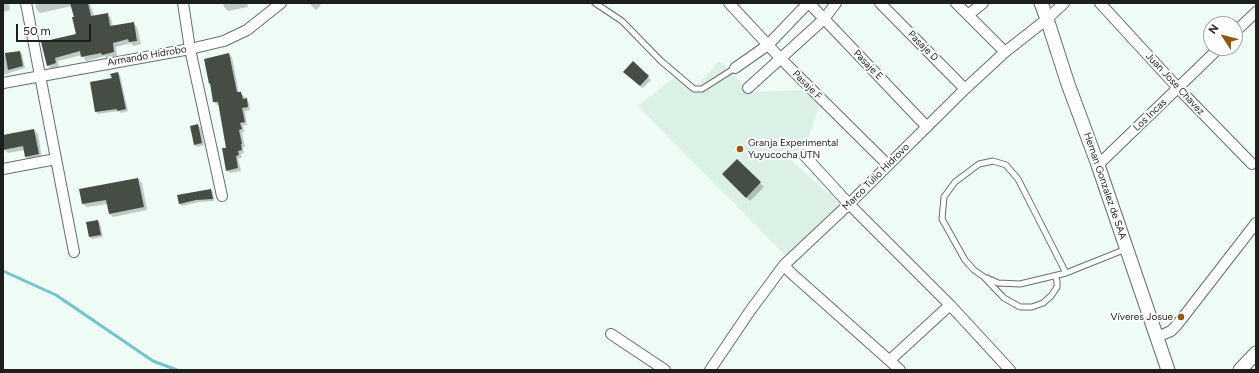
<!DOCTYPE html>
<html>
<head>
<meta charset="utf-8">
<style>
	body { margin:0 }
	#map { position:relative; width:1259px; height:373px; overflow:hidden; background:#effdf6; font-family:Figtree,sans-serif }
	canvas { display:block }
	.frame { position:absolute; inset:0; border:4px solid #1b1f1d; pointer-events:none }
	.north { position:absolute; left:1203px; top:16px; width:40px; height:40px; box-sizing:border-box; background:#fff; border:1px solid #a4a5a5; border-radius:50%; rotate:306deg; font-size:11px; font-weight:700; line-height:16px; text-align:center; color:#1b1f1d }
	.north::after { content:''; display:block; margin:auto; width:14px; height:18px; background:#905810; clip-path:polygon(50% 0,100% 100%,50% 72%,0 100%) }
	.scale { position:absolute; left:16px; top:24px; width:75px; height:18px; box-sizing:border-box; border:2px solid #1b1f1d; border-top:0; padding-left:5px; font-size:12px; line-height:14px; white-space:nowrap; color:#1b1f1d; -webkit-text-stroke:3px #fff; paint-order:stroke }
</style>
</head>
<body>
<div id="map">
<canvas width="1259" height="373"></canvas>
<div class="frame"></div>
<div class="north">N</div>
<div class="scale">50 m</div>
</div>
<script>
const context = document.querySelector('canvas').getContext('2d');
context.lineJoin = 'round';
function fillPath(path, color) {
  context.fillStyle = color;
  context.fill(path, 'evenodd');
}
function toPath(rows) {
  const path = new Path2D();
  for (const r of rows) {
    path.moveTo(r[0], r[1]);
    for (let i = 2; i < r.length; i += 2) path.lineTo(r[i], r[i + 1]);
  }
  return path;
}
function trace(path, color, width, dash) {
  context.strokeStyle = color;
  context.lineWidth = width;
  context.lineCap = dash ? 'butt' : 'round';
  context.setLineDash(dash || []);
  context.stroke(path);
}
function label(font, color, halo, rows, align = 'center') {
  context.font = font + ' Figtree,sans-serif';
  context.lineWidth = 4;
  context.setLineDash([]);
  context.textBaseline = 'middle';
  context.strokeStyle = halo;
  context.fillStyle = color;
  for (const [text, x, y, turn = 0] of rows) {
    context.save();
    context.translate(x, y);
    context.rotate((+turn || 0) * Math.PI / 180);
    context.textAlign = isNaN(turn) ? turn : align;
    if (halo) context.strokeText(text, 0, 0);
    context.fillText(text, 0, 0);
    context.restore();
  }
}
const built = toPath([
	[719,61,751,92,804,90,819,106,808,139,790,159,841,205,786,256,638,106,680,73,696,87]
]);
const shadow = toPath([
	[3,3,9,3,10,10,3,12],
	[35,3,90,3,94,16,107,14,111,18,113,27,133,23,137,27,141,44,133,46,131,43,116,47,117,56,106,58,105,56,86,61,82,55,58,61,59,67,51,69,48,65,77,35,72,6,40,13,37,10],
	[223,3,247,3,248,7,228,11,224,7],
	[309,3,319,3,321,5,316,10],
	[20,52,22,54,25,68,3,75,3,55],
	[229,54,232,57,239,93,244,96,245,100,246,100,249,103,250,110,245,111,247,125,243,125,244,132,242,133,245,147,243,147,244,153,241,154,242,158,238,158,241,171,230,173,227,170,227,149,219,105,217,105,214,102,212,85,210,83],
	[633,63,651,80,643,88,627,74],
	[118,73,120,75,128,111,121,113,119,111,98,114,96,112,113,79],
	[198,125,201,128,204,145,197,147,194,144],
	[34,130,38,134,42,158,30,160,26,156,25,150,8,153,4,149,3,136],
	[737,160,764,187,750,201,723,174],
	[138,179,142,183,147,210,113,217,110,214,108,204,87,207,83,204],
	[211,190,213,192,214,201,199,202,182,206,180,204,178,196],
	[98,221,100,223,103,237,92,239,89,236]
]);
const stream = toPath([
	[3,271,56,295,153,361,177,370]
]);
const building = toPath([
	[70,3,88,3,91,16,108,13,110,26,134,22,137,41,129,42,128,39,113,43,114,52,102,55,101,53,81,57,80,51,55,58,56,63,47,66,41,42,76,34,72,17,74,17],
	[20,51,23,66,8,70,5,53],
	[229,53,237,92,241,92,243,99,247,98,248,107,242,108,245,122,240,123,242,129,239,130,242,144,241,144,242,150,238,151,239,155,236,156,238,168,226,171,222,148,226,148,218,102,213,102,210,83,209,84,204,59],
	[633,61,649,76,640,86,623,72],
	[118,72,126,109,117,111,117,109,95,112,90,82,112,78,110,74],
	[198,124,202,143,194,145,190,126],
	[34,129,39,154,25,157,23,146,3,150,3,135],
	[737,159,761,182,746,198,722,174],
	[138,178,144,207,109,214,106,200,82,204,79,189],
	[211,189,213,199,196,200,179,204,177,195],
	[98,220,101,235,89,237,86,222]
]);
const service = toPath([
	[595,3,622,21,661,61,694,89,702,89,735,68],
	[1055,276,1057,281,1057,287,1051,296,1043,303,1032,307,1020,307,1004,298,984,277,974,270,965,260,942,219,944,197,955,182,979,164,993,161,1006,165,1018,179,1066,273],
	[987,278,998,283,1020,284,1066,273,1126,249]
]);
const minor = toPath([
	[26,3,74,252],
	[183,3,190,49,222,196],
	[729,3,781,59,888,165],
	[809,3,927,127],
	[880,3,965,89],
	[956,3,1005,52],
	[1100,3,1178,88,1252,164],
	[968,15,983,3],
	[1235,32,1256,12],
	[735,68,768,45,808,3],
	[3,83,190,49,224,41,247,30,281,3],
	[748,88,824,19,836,3],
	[804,155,849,204,950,305,890,360],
	[1098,165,1219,48],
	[3,169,56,159],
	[784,265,790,272,900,370],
	[950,305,1010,370],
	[611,334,665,370],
	[1157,337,1171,331,1177,325,1256,223],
	[710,370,750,311,784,265,849,204,965,89,1005,52,1047,19,1064,3]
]);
const tertiary = toPath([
	[1041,3,1047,19,1068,84,1098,165,1168,370],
	[1240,370,1256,353]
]);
const markers = [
	[740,149,4,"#905810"],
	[1181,317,4,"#905810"]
];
const streetNames = [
	["Pasaje D",923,46,45],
	["Armando Hidrobo",147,56,-10],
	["Pasaje E",868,65,46],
	["Juan Jose Chavez",1175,84,47],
	["Pasaje F",807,85,45],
	["Los Incas",1150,115,-44],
	["Marco Tulio Hidrovo",876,177,-45],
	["Hernan Gonzalez de SAA",1105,186,71]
];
const poiNames = [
	["Granja Experimental",748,143],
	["Yuyucocha UTN",748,155],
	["Víveres Josue",1173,317,"right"]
];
fillPath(built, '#dbf1e6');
fillPath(shadow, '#0003');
trace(stream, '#71c5cc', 3);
fillPath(building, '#454d44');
trace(service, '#65706a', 7);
trace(minor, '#65706a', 12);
trace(tertiary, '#65706a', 15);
trace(service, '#fff', 5);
trace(minor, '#fff', 10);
trace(tertiary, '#fff', 13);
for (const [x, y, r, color] of markers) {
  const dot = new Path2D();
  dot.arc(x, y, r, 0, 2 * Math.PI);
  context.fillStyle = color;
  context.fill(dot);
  trace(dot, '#fff', 1.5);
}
label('10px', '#1b1f1d', '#fff', streetNames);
label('10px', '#1b1f1d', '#fff', poiNames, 'left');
</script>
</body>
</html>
